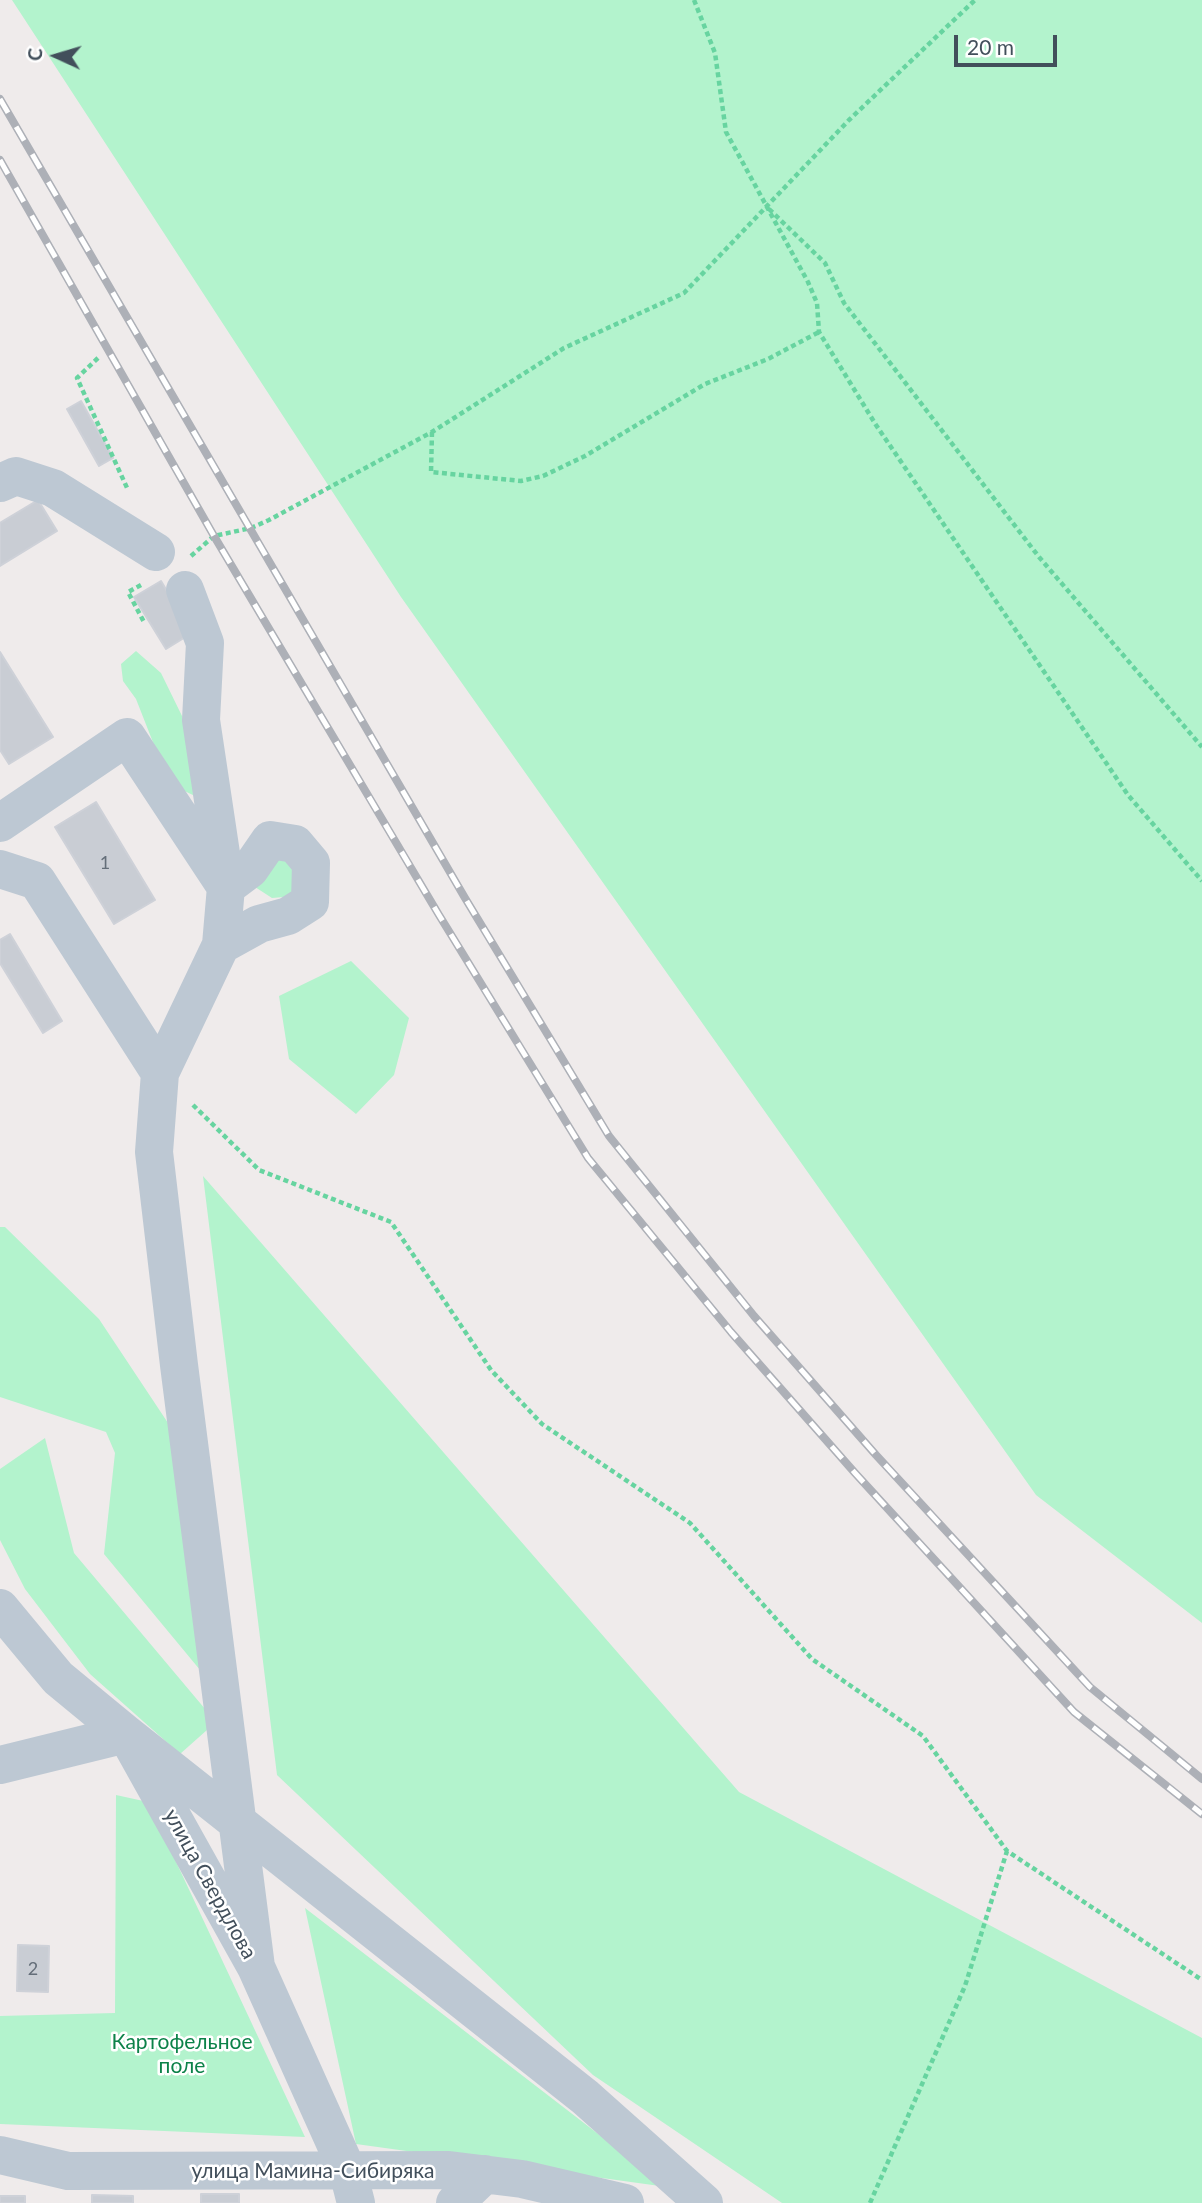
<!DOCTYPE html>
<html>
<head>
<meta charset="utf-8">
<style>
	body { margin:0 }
	#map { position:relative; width:1202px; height:2203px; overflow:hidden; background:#efebeb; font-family:Lato,sans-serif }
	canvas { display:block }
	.north { position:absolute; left:21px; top:21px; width:70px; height:70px; -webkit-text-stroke:5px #fff; paint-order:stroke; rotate:274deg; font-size:19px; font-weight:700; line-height:28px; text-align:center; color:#424f5b }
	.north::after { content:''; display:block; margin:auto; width:24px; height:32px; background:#424f5b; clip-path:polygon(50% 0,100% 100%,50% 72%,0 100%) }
	.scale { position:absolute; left:954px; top:35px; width:103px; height:32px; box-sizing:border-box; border:4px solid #424f5b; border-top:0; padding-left:9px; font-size:21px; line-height:24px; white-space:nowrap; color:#424f5b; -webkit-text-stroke:5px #fff; paint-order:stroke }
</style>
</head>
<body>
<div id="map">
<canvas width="1202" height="2203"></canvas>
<div class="north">С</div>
<div class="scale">20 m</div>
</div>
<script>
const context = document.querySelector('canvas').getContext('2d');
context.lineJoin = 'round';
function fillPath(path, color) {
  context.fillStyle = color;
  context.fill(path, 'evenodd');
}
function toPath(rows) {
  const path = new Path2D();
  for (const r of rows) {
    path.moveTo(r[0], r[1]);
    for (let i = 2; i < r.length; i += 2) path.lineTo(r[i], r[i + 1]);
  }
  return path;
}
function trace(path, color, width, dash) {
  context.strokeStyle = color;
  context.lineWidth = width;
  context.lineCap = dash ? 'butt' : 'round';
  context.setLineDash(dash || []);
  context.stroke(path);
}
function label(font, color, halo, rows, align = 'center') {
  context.font = font + ' Lato,sans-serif';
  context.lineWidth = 5;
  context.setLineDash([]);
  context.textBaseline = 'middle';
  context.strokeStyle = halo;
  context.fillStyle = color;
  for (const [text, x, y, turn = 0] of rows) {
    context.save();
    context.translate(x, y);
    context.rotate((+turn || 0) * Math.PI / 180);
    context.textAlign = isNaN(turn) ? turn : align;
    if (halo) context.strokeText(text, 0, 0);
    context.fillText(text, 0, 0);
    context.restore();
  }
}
const green = toPath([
	[12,0,1202,0,1202,1623,1036,1495,401,597],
	[136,651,161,673,182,716,195,796,176,787,158,755,136,699,123,681,121,664],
	[280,853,295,860,296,896,272,898,255,887],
	[351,961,409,1018,394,1075,356,1114,289,1059,279,996],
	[203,1176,739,1792,1202,2038,1202,2203,782,2203,593,2075,277,1775],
	[0,1227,5,1227,99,1319,170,1426,210,1682,104,1554,115,1453,106,1432,0,1397],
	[45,1438,74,1553,216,1722,180,1754,90,1674,25,1589,0,1540,0,1469],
	[116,1795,148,1802,305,2137,0,2124,0,2016,115,2013],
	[305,1908,667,2187,356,2144]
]);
const building = toPath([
	[81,401,113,458,99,466,67,409,81,401],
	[38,500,57,531,0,566,0,523,38,500],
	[161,581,192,633,166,649,134,597,161,581],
	[0,652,53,737,9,764,0,750,0,652],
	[96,802,155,900,114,924,55,827,96,802],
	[10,934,62,1021,43,1033,0,963,0,940,10,934],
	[18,1945,49,1946,48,1992,17,1991,18,1945],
	[201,2194,239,2194,239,2203,201,2203,201,2194],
	[92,2195,133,2196,133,2203,92,2203,92,2195],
	[0,2196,25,2196,25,2203,0,2203,0,2196]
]);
const path = toPath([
	[694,0,715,53,726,132,808,282,817,303,819,332,876,425,1128,795,1202,881],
	[769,209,825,263,844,303,1039,557,1202,747],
	[98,358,77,378,128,490],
	[432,432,431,472,521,481,543,476,585,456,705,384,768,359,819,332],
	[191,556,214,536,251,528,269,520,432,432,564,348,684,293,849,120,975,0],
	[141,585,128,592,145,624],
	[193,1105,259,1170,391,1222,491,1370,542,1424,690,1523,812,1659,923,1736,1007,1851,1202,1980],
	[870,2203,965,1986,1007,1851]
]);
const minor = toPath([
	[0,483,16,476,53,488,156,552],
	[185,590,205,643,201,720,226,887,221,945,160,1073,154,1152,179,1365,256,1967],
	[0,823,127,737,226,887,250,869,270,840,295,844,311,863,310,902,288,916,259,924,221,945],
	[0,869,37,881,160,1073],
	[0,1608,58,1678,126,1734,256,1967,348,2172,356,2203],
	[0,1765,126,1734,585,2097,704,2203],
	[0,2155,68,2171,449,2170,522,2179,625,2203],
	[455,2203,485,2174]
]);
const rail = toPath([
	[0,99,465,898,609,1136,754,1316,876,1455,1090,1687,1202,1779],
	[0,160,214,536,439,915,588,1158,731,1332,855,1473,1074,1712,1202,1814]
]);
const numberNames = [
	["1",105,863],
	["2",33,1969]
];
const streetNames = [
	["улица Свердлова",210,1884,61],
	["улица Мамина-Сибиряка",313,2171]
];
const parkNames = [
	["Картофельное",182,2042],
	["поле",182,2066]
];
fillPath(green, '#b3f3cd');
fillPath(building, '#c9cdd4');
trace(building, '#ced1d8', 2);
trace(path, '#67d4a0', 4.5, [5, 3.5]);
trace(minor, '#bdc8d3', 38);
trace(rail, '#adb0b7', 8);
trace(rail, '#fff', 5, [16]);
label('18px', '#646e79', null, numberNames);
label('21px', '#424f5b', '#fff', streetNames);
label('21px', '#0c8249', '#fff', parkNames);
</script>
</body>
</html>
